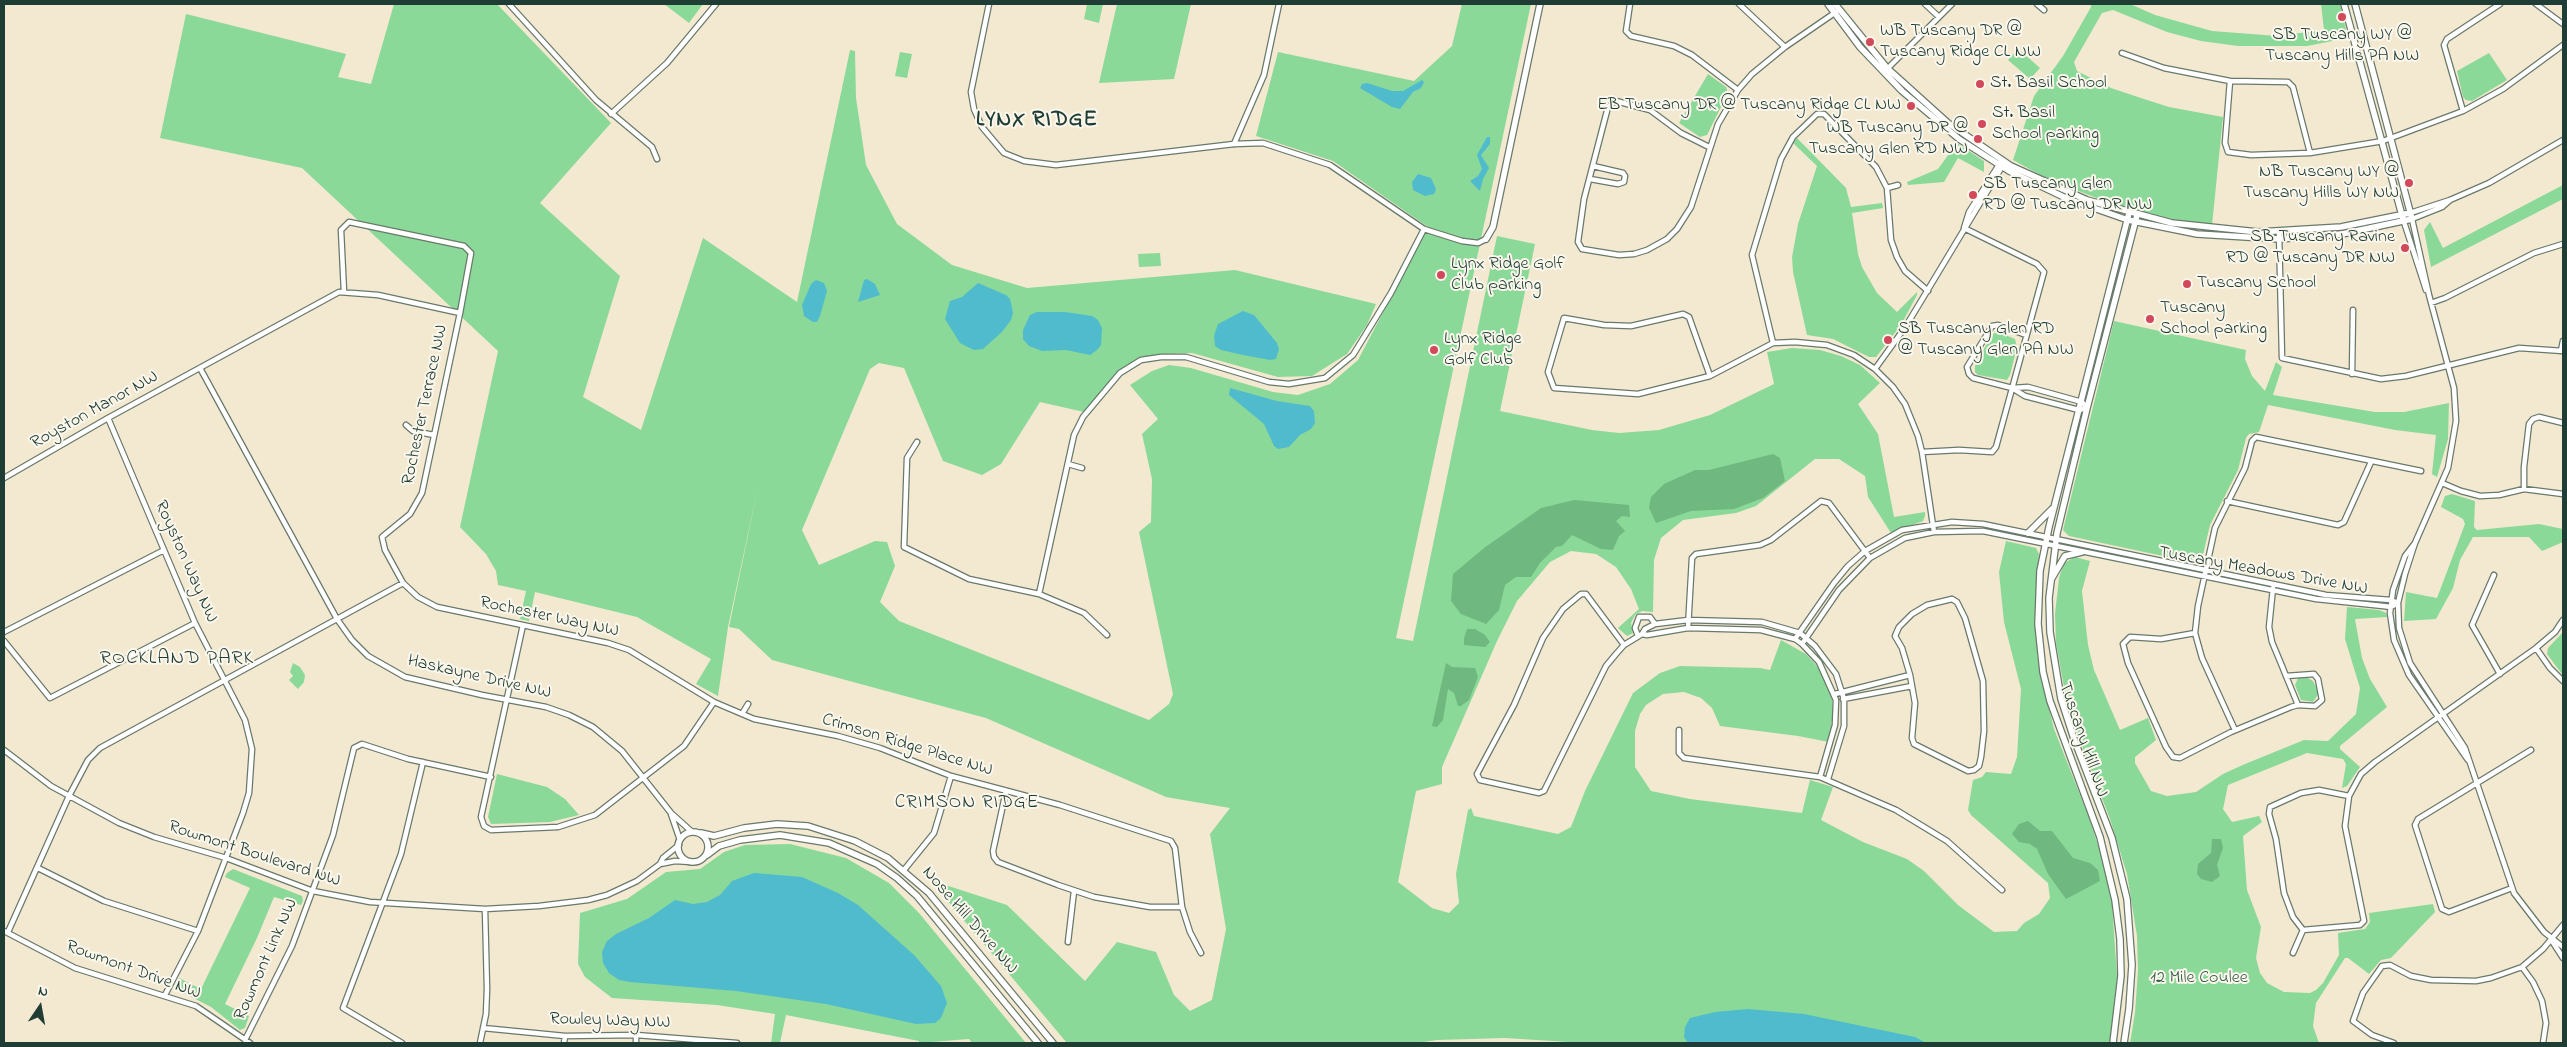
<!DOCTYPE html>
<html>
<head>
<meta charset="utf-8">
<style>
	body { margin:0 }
	#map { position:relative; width:2567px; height:1047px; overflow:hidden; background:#f3e9d0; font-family:"Indie Flower",sans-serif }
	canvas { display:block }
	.frame { position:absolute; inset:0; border:5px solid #1f3d34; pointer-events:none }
	.north { position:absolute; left:15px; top:982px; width:50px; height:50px; -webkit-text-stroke:4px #fbf7ec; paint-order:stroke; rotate:12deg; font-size:14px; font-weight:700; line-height:20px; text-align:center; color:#1f3d34 }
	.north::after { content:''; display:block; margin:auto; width:18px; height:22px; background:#1f3d34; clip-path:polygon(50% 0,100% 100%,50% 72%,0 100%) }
</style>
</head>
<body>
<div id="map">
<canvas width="2567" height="1047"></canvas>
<div class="frame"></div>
<div class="north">N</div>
</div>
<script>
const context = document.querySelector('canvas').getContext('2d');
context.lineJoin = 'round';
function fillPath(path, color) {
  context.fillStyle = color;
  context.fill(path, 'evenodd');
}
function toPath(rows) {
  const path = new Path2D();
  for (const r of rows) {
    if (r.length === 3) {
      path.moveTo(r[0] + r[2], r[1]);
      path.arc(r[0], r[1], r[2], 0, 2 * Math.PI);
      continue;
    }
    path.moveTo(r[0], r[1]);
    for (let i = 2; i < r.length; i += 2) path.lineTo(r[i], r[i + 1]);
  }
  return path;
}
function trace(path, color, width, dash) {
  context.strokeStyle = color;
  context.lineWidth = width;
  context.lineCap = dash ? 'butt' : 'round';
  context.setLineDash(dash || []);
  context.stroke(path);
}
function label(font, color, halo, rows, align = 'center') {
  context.font = font + ' "Indie Flower",sans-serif';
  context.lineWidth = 4;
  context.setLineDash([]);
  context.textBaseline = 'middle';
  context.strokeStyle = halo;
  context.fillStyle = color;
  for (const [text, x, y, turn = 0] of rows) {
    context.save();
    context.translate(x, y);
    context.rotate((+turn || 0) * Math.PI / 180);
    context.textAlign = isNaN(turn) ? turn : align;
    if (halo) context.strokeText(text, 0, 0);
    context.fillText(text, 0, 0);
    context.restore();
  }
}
const green = toPath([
	[394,4,497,4,611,123,540,203,620,276,583,397,641,430,703,238,797,302,850,50,855,51,856,98,866,165,897,224,952,265,1027,288,1235,270,1376,304,1367,325,1347,354,1312,376,1278,377,1192,353,1166,354,1144,358,1119,375,1084,412,1040,402,1001,464,982,475,943,461,904,368,879,363,870,369,802,530,819,565,875,541,887,542,895,566,880,602,899,621,1149,720,1169,704,1173,694,1139,532,1151,522,1152,479,1142,434,1158,419,1130,385,1152,371,1169,365,1191,368,1273,392,1298,395,1330,384,1358,360,1428,227,1333,161,1256,136,1278,52,1414,81,1452,46,1462,4,1531,4,1396,638,1413,641,1497,236,1535,244,1500,411,1592,430,1619,433,1659,430,1710,415,1774,384,1767,352,1792,348,1820,350,1841,356,1860,365,1880,383,1858,404,1878,434,1894,517,1925,512,1925,516,1923,521,1891,533,1868,497,1865,476,1839,459,1815,459,1756,506,1736,513,1683,520,1661,538,1654,560,1653,612,1642,611,1635,615,1631,623,1633,633,1627,636,1618,628,1639,609,1631,589,1616,567,1596,554,1571,551,1550,562,1517,601,1497,641,1442,767,1442,784,1416,791,1398,882,1432,908,1449,913,1459,903,1456,874,1468,810,1471,808,1474,816,1558,834,1571,827,1585,791,1633,693,1660,673,1680,666,1760,668,1770,670,1781,640,1806,654,1817,666,1824,677,1832,699,1833,712,1829,742,1798,736,1720,726,1712,708,1701,698,1684,692,1663,694,1646,705,1640,714,1635,731,1635,767,1651,791,1690,799,1802,813,1810,780,1833,787,1821,820,1863,842,1907,859,1924,871,1958,905,1994,932,2017,931,2024,923,2039,914,2050,898,2048,883,1971,815,1968,810,1973,780,1982,777,1986,772,2011,774,2017,757,2021,689,2004,622,1999,572,2006,541,2036,548,2039,554,2035,610,2038,663,2054,729,2090,820,2102,858,2112,903,2117,977,2110,1043,1584,1043,1505,1038,1437,1040,1416,1043,1067,1043,930,880,1007,905,1085,981,1117,942,1156,952,1174,995,1190,1011,1212,1000,1226,929,1210,834,1230,808,1166,797,986,718,772,660,739,629,729,627,758,487,728,627,718,696,696,684,711,659,637,617,535,592,529,621,520,619,526,591,498,585,496,571,486,554,460,527,498,351,302,168,160,138,186,14,346,54,338,77,371,84],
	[664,4,703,4,689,23],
	[1087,4,1103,4,1099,23,1084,19],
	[1117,4,1191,4,1174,79,1099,83],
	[2091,4,2130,4,2155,15,2212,31,2277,36,2324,30,2321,4,2340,4,2348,38,2307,46,2238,46,2201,41,2167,32,2113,10,2102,13,2074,62,2077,71,2111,88,2144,99,2169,107,2223,117,2212,225,2164,218,2117,206,2048,179,2013,160,2034,96,2063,56,2091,7],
	[2016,51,2022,52,2040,68,2030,79,2008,60],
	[900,52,912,54,907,78,895,76],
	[2489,53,2507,80,2472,101,2466,100,2463,97,2457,71],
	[1708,74,1726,87,1728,93,1707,135,1700,137,1679,123],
	[1797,138,1846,188,1851,207,1882,203,1883,208,1852,213,1858,254,1862,267,1877,293,1897,312,1917,292,1917,295,1901,325,1876,357,1869,357,1833,339,1807,335,1793,272,1792,257,1798,224,1817,166,1793,143],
	[1957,143,1984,161,1984,172,1958,158,1944,182,1908,185,1907,182,1938,169],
	[2563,185,2563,199,2431,267,2424,230,2430,222,2443,248],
	[1160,253,1161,266,1139,267,1138,254],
	[2114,321,2246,350,2245,359,2252,376,2265,391,2276,362,2282,367,2273,395,2375,412,2404,412,2449,403,2448,439,2437,477,2432,474,2436,435,2395,430,2268,405,2259,432,2249,434,2246,438,2238,470,2210,525,2202,559,2196,563,2069,536,2063,530],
	[1998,332,2015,339,2017,347,2010,375,2007,380,1978,375,1975,372,1975,366,1982,352,1994,333],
	[2452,494,2475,501,2474,527,2477,530,2539,524,2563,529,2563,542,2542,551,2529,537,2473,537,2460,560,2453,588,2436,619,2404,621,2406,592,2437,598,2465,524,2463,519,2441,507,2445,496],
	[2075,557,2090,561,2082,591,2088,645,2094,670,2120,730,2148,718,2156,740,2135,757,2135,763,2151,791,2167,796,2196,792,2223,774,2245,764,2304,740,2328,741,2356,714,2360,688,2345,639,2347,607,2379,610,2386,613,2387,617,2355,619,2362,658,2370,679,2387,707,2340,746,2340,749,2360,767,2347,786,2342,788,2346,764,2343,759,2307,753,2228,785,2223,809,2232,822,2259,816,2262,822,2243,836,2247,890,2261,927,2256,958,2260,973,2267,983,2284,992,2310,993,2316,990,2323,983,2339,955,2338,933,2365,929,2370,922,2369,913,2433,904,2435,912,2391,958,2381,960,2369,974,2348,958,2345,958,2316,1003,2313,1026,2319,1043,2130,1043,2135,1013,2138,970,2137,936,2127,874,2110,819,2074,725,2066,698,2056,643,2055,614,2059,578,2064,563],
	[2563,632,2563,673,2562,674,2547,654,2548,648],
	[293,663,300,667,305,675,304,682,298,689,289,680,293,676,290,672],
	[2298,678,2308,678,2313,681,2319,693,2313,702,2301,700,2295,685],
	[497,774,547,787,565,799,579,815,550,822,491,824,488,817],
	[790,844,846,858,889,883,919,913,1026,1043,972,1043,969,1039,919,1043,919,1041,786,1015,780,1043,771,1043,775,1014,717,1005,612,998,585,977,578,964,580,913,627,899,666,872,700,869,724,852,745,845],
	[233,869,302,896,303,901,301,905,274,897,257,938,225,1004,249,1016,245,1028,240,1030,211,1007,174,988,179,978,201,989,250,888,225,877,227,873]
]);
const forest = toPath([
	[1773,454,1780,458,1785,481,1763,498,1734,509,1691,511,1656,523,1649,508,1651,497,1664,484,1695,470,1709,470],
	[1574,500,1629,505,1630,517,1622,516,1616,521,1625,531,1619,536,1613,550,1601,549,1572,535,1562,546,1556,547,1540,563,1531,577,1516,577,1505,585,1499,610,1486,624,1461,614,1451,601,1453,574,1484,548,1541,508],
	[1467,629,1475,629,1485,635,1490,642,1485,647,1464,645,1464,638],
	[1446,663,1452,667,1475,668,1478,677,1469,700,1461,706,1458,706,1454,693,1448,689,1443,720,1437,727,1432,726],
	[2028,821,2040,831,2052,831,2073,858,2090,863,2098,870,2100,881,2066,899,2048,874,2037,849,2030,844,2019,842,2012,834,2019,824],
	[2212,839,2221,839,2223,848,2217,865,2220,876,2212,882,2201,879,2197,874,2198,864,2211,853]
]);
const water = toPath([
	[1422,80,1424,82,1421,88,1413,92,1400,109,1392,107,1360,88,1362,84,1367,83,1392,91,1403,91],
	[1487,137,1490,137,1490,144,1481,155,1489,168,1483,179,1480,191,1470,181,1478,176,1482,169,1477,155],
	[1418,174,1431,178,1436,189,1434,194,1425,196,1413,190,1412,182],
	[867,279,875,284,880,295,858,302,864,280],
	[816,280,824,283,827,291,820,316,817,322,813,322,804,316,802,305,811,284],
	[978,283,1006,295,1010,299,1013,313,1011,320,1002,332,983,349,974,350,960,343,945,319,950,301,962,297],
	[1243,311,1254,315,1277,343,1279,349,1276,359,1270,360,1243,355,1221,350,1215,346,1214,336,1218,324],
	[1037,312,1065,312,1092,316,1098,320,1102,328,1101,345,1097,350,1090,355,1066,350,1042,351,1029,346,1023,339,1023,330,1030,315],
	[1230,388,1277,401,1310,406,1314,411,1315,423,1311,429,1300,435,1289,447,1278,449,1274,446,1264,424,1229,395],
	[754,873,802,877,838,893,858,905,914,955,941,986,947,1003,941,1018,935,1023,916,1024,826,1004,736,991,630,982,619,980,609,973,603,963,602,952,607,941,616,934,649,918,675,900,693,904,707,902,720,895,732,881],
	[1748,1009,1804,1014,1915,1037,1926,1043,1688,1043,1684,1037,1685,1027,1690,1018,1715,1012]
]);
const minor = toPath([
	[509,4,596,100,652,147,657,159],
	[989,4,971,92,974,109,982,127,1004,153,1024,161,1056,165,1234,144,1263,143,1330,165,1424,229,1462,241,1478,243,1486,239],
	[1630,4,1626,31,1631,36,1674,46,1692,55,1738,90],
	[1739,4,1785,47],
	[1925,4,1939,17],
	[2037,4,2044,10],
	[2536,4,2563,24],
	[2122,53,2164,68,2230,81],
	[1886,70,1952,4],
	[2463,111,2444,45,2447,39,2500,4],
	[611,114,667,63,716,4],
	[1234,144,1264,75,1279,4],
	[1709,147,1681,133,1650,110,1616,101,1608,107,1584,199,1578,242,1582,249,1619,255,1634,254,1647,250,1667,239,1677,229,1691,207,1718,124,1738,90,1752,74,1785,47,1836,12],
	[2310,153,2293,87,2288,82,2230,81,2225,143,2228,152,2251,155,2310,153,2383,141,2463,111,2503,89,2563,45],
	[1590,179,1618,184,1624,182,1625,176,1623,173,1593,166],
	[1887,188,1898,185],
	[2450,200,2442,207,2412,219,2429,295,2454,388,2456,421,2448,468,2415,543,2405,574,2398,603,2399,628,2410,663,2465,748,2514,893,2544,932,2563,947],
	[2410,213,2450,200,2489,183,2563,140],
	[2404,222,2426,290],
	[1964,228,1969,212,2000,163],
	[2279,232,2282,358,2381,379,2406,376,2519,348,2563,351],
	[344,292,341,230,349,222,464,246,471,253,460,313],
	[2431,303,2445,298,2534,253,2563,244],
	[1773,343,1752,255,1781,159,1793,137,1817,114,1824,114,1876,167,1887,188,1891,240,1897,257,1905,271,1928,291],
	[2561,351,2563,341],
	[200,368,337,619,352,640,368,656,405,677,482,695,546,707,569,715,593,727,622,751,671,813,691,831],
	[1875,369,1906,326,2003,165],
	[2352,374,2353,310],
	[1710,376,1689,317,1683,314,1631,326,1604,325,1564,318,1548,372,1554,388,1638,394,1710,376,1773,343,1795,342,1827,345,1854,355,1875,369,1893,387,1905,404,1918,436,1922,452,1934,532],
	[2012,388,2028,387,2082,402,2087,408,2079,410,2025,396,2012,388,1973,378,1969,374,1967,367,1992,326,1998,325,2026,335],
	[108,418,195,623,245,720,252,749,249,793,243,813,198,931,165,995],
	[406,425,413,431,434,435],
	[917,442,907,458,904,547,969,579,1039,594,1084,613,1107,635],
	[1922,452,1959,450,1992,452,1996,447,2044,272,2037,264,1964,228],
	[1068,464,1082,468],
	[4,478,108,418,339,292,378,295,460,313,422,493,410,514,382,537,385,550,403,583,418,597,437,607,608,643,629,650,714,702,754,719,838,736,880,748,951,776,1060,805,1171,841,1175,848,1182,907,1150,907,1094,897,1058,885,998,862,994,857,993,851,1006,791],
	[2442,483,2461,491,2480,496,2499,495,2524,489,2563,494],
	[2524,489,2524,467,2529,424,2533,419,2539,417,2563,423],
	[2227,501,2338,525,2344,522,2371,462],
	[2415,543,2405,556,2393,590,2390,613,2394,640,2409,675,2468,760],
	[2494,575,2472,625,2500,674],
	[1039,594,1074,435,1083,417,1120,373,1141,360,1161,357,1186,357,1269,382,1289,384,1325,378,1353,355,1391,293,1424,229],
	[1952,599,1957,602,1965,618,1983,681,1984,731,1981,757,1979,766,1974,770,1968,771,1914,744,1912,738,1915,703,1910,675,1902,648,1895,636,1899,627,1912,614,1927,605,1952,599],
	[523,625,481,817,484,826,491,830,558,827,595,815,684,746,714,702],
	[1688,628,1692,558,1696,554,1760,545,1771,540,1821,501,1829,503,1870,558],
	[4,632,164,550],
	[2195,633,2161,639,2130,637,2123,644,2128,663,2166,747,2173,757,2180,758,2231,732,2291,707,2298,705,2315,706,2322,700,2318,679,2314,674,2286,676,2282,666,2272,642,2269,627,2273,588],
	[1642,634,1647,635,1688,628,1761,630,1795,639,1802,644,1819,662,1836,700,1835,725,1820,777],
	[1638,636,1635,628,1639,617,1650,617,1655,624],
	[1795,639,1834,583,1848,566,1865,551,1902,530,1952,522,1983,524,2326,595,2391,600,2398,603],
	[4,641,50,698,195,623],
	[1802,644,1839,590,1870,558,1905,538,1934,532,1983,531,2316,599,2383,606,2391,607,2398,603],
	[1624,645,1586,594,1581,594,1563,609,1543,638,1514,705,1477,774,1480,780,1539,793,1544,791,1606,666,1616,654,1624,645,1642,634,1645,629,1655,624,1688,620,1762,622,1800,633,1815,646,1836,674,1844,699,1844,726,1828,779],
	[2536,648,2550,668,2563,681],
	[2286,676,2298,705],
	[1835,694,1910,675],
	[1843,699,1912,686],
	[742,714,748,704],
	[1679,730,1679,753,1684,758,1820,777,1896,810,1947,841,2002,890],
	[2235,730,2202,658,2195,633,2198,606,2215,528,2245,468,2252,441,2256,437,2421,471],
	[4,750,51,786,119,823,154,837,226,858,313,891,370,902,485,909,539,906,588,900,607,895,637,881,660,864,663,858,679,845],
	[2349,796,2319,790,2301,793,2270,807,2269,814,2276,839,2284,893,2293,917,2303,930,2360,925,2364,921,2345,826,2349,796,2361,774,2375,762,2536,648,2555,632,2563,620],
	[671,814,680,840],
	[660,864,675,861,691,862],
	[38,868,104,901,198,931],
	[904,870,934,833,951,776],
	[2512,888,2449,912,2442,909,2415,825,2418,819,2531,750],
	[1182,907,1190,932,1201,953],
	[4,931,75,968,196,1006,250,1043],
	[8,932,69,796,88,760,100,748,403,583],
	[2552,941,2563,958],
	[1068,942,1074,891],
	[2293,953,2303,930],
	[2522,967,2533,982,2542,1001,2546,1023,2543,1043],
	[483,1028,565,1036,636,1035,737,1043],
	[245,1040,292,946,333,835,354,748,362,744,408,759,491,777],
	[402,1043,343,1008,401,854,423,762],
	[480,1043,486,1014,487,989,485,909],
	[564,1043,565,1036],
	[636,1043,636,1035],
	[2394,1043,2372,1035,2353,1021,2363,993,2382,966,2390,965,2411,976,2431,980,2476,981,2491,978,2522,967,2543,949,2563,925]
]);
const tertiary = toPath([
	[1828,4,1860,47,1902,91,1959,139,2009,171,2068,199,2128,220,2197,234,2279,239,2342,234,2412,219,2355,4],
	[1835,4,1887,68,1948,123,2011,166,2087,200,2172,223,2258,232,2341,227,2410,213],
	[2344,4,2403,219],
	[1486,239,1493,227,1540,4],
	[2028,533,2052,509],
	[2052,578,2065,556,2082,552],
	[693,847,15],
	[701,833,714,836,744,828,777,824,808,826,855,841,888,858,929,893,1053,1043],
	[707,855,719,846,740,840,780,835,829,843,877,864,897,878,917,896,1038,1043],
	[2113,1043,2121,976,2120,939,2115,900,2100,837,2050,701,2043,672,2038,624,2040,571,2049,527,2129,213],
	[2124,1043,2129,1009,2132,965,2127,899,2112,838,2074,739,2061,699,2050,632,2049,598,2057,533,2087,408,2137,215]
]);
const markers = [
	[2342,17,5,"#d1495b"],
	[1870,42,5,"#d1495b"],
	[1980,84,5,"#d1495b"],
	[1911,106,5,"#d1495b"],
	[1982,124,5,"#d1495b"],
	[1978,139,5,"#d1495b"],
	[2409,183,5,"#d1495b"],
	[1973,195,5,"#d1495b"],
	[2405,248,5,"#d1495b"],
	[1441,275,5,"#d1495b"],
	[2187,284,5,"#d1495b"],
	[2150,319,5,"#d1495b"],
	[1888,340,5,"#d1495b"],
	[1434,350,5,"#d1495b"]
];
const poiNames = [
	["WB Tuscany DR @",1880,32],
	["Tuscany Ridge CL NW",1880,53],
	["SB Tuscany WY @",2342,36,"center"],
	["Tuscany Hills PA NW",2342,57,"center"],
	["St. Basil School",1990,84],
	["EB Tuscany DR @ Tuscany Ridge CL NW",1901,106,"right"],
	["St. Basil",1992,114],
	["School parking",1992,135],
	["WB Tuscany DR @",1968,129,"right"],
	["Tuscany Glen RD NW",1968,150,"right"],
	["NB Tuscany WY @",2399,173,"right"],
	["Tuscany Hills WY NW",2399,194,"right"],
	["SB Tuscany Glen",1983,185],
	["RD @ Tuscany DR NW",1983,206],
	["SB Tuscany Ravine",2395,238,"right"],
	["RD @ Tuscany DR NW",2395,259,"right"],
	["Lynx Ridge Golf",1451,265],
	["Club parking",1451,286],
	["Tuscany School",2197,284],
	["Tuscany",2160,309],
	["School parking",2160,330],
	["SB Tuscany Glen RD",1898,330],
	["@ Tuscany Glen PA NW",1898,351],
	["Lynx Ridge",1444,340],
	["Golf Club",1444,361]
];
const streetNames = [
	["Rochester Terrace NW",426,405,-78],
	["Royston Manor NW",95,411,-29],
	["Royston Way NW",185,562,66],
	["Tuscany Meadows Drive NW",2263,572,10],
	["Rochester Way NW",549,618,12],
	["Haskayne Drive NW",479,678,13],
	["Tuscany Hill NW",2082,740,71],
	["Crimson Ridge Place NW",907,746,17],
	["Rowmont Boulevard NW",254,855,18],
	["Nose Hill Drive NW",969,921,49],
	["Rowmont Link NW",267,960,-66],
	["Rowmont Drive NW",133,971,20],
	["Rowley Way NW",610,1022,2]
];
const parkNames = [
	["12 Mile Coulee",2199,979]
];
const neighbourhoodNames = [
	["CRIMSON RIDGE",967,804]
];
const quarterNames = [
	["ROCKLAND PARK",177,660]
];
const districtNames = [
	["LYNX RIDGE",1037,121]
];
fillPath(green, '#8ad998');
fillPath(forest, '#6fb980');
fillPath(water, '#51bbce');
trace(minor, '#69796b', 7);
trace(tertiary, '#69796b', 8);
trace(minor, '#fff', 4.5);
trace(tertiary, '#fff', 5.5);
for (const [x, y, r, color] of markers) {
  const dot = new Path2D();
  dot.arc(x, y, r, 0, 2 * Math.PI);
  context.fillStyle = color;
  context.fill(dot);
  trace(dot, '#fbf7ec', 2);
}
label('18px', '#1f3d34', '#fbf7ec', poiNames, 'left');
label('18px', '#1f3d34', '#fbf7ec', streetNames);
label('18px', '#345c48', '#fbf7ec', parkNames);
context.letterSpacing = '1px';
label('19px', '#1f3d34', '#fbf7ec', neighbourhoodNames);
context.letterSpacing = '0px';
context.letterSpacing = '1px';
label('20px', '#1f3d34', '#fbf7ec', quarterNames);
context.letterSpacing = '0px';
context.letterSpacing = '1px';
label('bold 22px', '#1f3d34', '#fbf7ec', districtNames);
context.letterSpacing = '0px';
</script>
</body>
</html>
